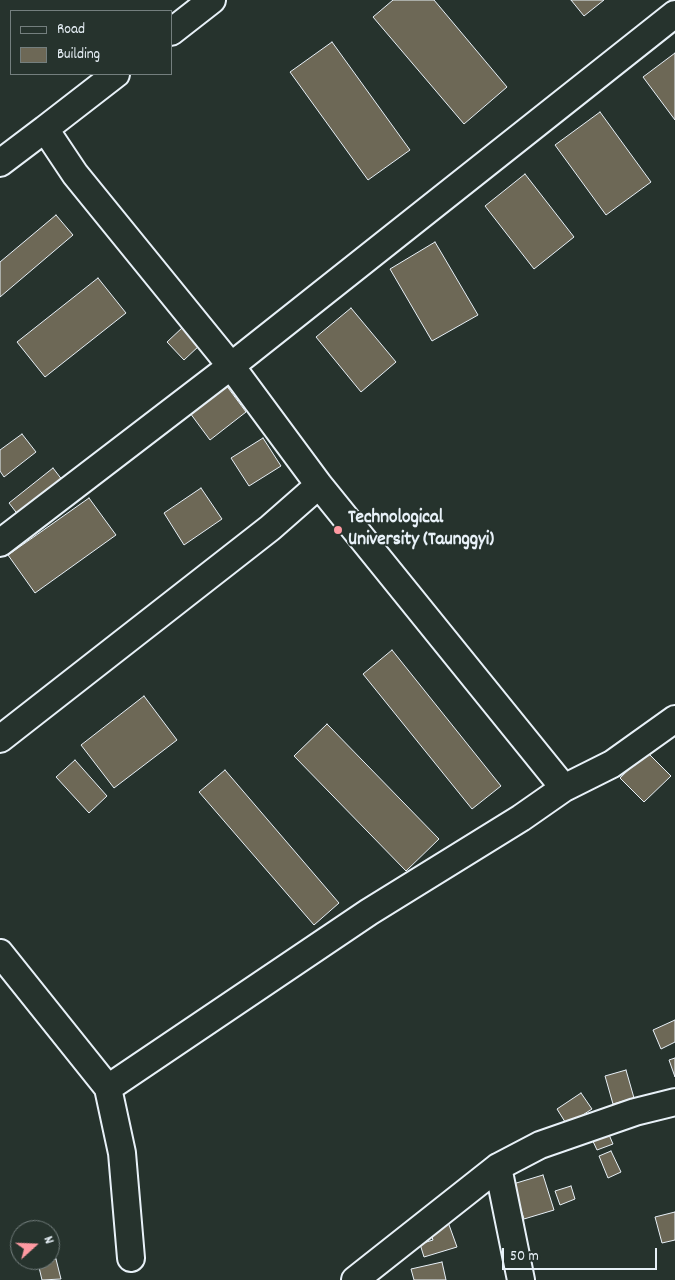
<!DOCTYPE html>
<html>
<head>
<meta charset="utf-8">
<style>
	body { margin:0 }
	#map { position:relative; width:675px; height:1280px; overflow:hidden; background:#26332d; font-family:Dekko,sans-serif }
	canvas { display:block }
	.legend { position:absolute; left:10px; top:10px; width:162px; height:65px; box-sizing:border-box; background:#26332d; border:1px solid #747f7e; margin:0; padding:6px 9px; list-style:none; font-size:15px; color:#e8f1f8 }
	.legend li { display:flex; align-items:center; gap:10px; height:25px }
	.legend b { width:25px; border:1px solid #747f7e }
	.north { position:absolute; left:10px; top:1220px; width:50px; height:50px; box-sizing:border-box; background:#26332d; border:1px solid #747f7e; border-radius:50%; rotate:70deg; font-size:14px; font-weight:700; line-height:20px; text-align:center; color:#e8f1f8 }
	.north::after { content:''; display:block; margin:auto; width:18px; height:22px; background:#ff9aa2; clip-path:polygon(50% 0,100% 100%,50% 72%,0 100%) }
	.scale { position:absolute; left:502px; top:1248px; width:155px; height:22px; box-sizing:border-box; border:2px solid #e8f1f8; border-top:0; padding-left:6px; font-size:15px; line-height:18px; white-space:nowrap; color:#e8f1f8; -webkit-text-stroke:4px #26332d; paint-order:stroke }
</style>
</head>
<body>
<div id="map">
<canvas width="675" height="1280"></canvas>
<ul class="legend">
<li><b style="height:6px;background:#26332d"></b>Road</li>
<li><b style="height:14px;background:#6d6856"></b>Building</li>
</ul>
<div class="north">N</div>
<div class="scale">50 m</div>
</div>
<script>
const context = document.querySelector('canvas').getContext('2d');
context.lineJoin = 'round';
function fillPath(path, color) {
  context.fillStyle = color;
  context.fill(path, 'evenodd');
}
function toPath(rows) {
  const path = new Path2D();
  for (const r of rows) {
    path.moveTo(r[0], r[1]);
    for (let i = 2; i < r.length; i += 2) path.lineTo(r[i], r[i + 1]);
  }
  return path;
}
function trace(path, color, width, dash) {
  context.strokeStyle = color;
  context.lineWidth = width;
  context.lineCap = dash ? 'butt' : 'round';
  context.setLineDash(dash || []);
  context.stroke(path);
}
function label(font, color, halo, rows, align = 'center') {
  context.font = font + ' Dekko,sans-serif';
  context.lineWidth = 4;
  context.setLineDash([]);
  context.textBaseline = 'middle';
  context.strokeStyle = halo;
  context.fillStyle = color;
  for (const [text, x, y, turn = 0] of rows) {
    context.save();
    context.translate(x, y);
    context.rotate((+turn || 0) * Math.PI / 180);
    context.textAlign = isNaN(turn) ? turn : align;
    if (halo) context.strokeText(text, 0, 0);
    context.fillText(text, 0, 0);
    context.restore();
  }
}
const building = toPath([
	[393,0,434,0,507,87,464,124,373,17,393,0],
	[571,0,604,0,584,16,571,0],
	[332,42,410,150,368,180,290,72,332,42],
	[675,53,675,120,643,77,675,53],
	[600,112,651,182,606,215,555,145,600,112],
	[525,174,574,237,534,269,485,206,525,174],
	[56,215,73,235,0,297,0,262,56,215],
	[435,242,478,315,432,341,390,269,435,242],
	[98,278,126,313,45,377,17,342,98,278],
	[351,308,396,362,361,392,316,337,351,308],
	[183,327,200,345,184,360,167,342,183,327],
	[226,385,246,412,210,440,190,413,226,385],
	[22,434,36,452,4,477,0,471,0,450,22,434],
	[263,438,281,466,249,486,231,458,263,438],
	[53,468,63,481,19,516,9,503,53,468],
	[201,488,222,519,184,545,164,513,201,488],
	[89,498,116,535,35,593,8,555,89,498],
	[392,650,501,786,472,809,363,674,392,650],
	[144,696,177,740,114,788,81,745,144,696],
	[327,724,439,839,406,871,294,756,327,724],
	[647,752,671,776,644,802,620,778,647,752],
	[75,760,107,796,89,813,56,777,75,760],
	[225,770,339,903,314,925,199,792,225,770],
	[675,1020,675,1042,661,1049,653,1030,675,1020],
	[675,1058,675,1077,669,1060,675,1058],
	[626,1070,634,1098,613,1104,605,1076,626,1070],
	[581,1093,592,1109,567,1125,557,1109,581,1093],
	[607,1130,613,1144,597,1150,591,1137,607,1130],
	[611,1151,621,1172,608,1178,599,1156,611,1151],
	[543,1175,554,1210,524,1219,513,1184,543,1175],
	[571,1186,575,1199,560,1205,555,1191,571,1186],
	[675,1212,675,1240,662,1243,655,1217,675,1212],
	[448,1222,457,1247,424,1257,420,1244,433,1240,429,1228,448,1222],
	[53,1235,58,1248,50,1250,50,1236,53,1235],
	[56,1259,61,1279,42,1280,38,1263,56,1259],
	[442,1262,446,1280,414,1280,411,1269,442,1262]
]);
const minor = toPath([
	[171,32,212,0],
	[116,74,45,129,75,174,231,366,319,485,564,788,612,764,675,719],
	[0,163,45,129],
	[0,543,231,366,675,14],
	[0,739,270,528,319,485],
	[0,953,108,1088,122,1153,131,1258],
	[108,1088,369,912,521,818,564,788],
	[498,1167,521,1280],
	[355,1280,498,1167,540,1145,635,1112,675,1102]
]);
const markers = [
	[338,530,5,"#ff9aa2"]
];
const poiNames = [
	["Technological",348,519],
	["University (Taunggyi)",348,541]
];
fillPath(building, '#6d6856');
trace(building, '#e8f1f8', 1);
trace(minor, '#e8f1f8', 30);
trace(minor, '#26332d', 26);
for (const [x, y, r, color] of markers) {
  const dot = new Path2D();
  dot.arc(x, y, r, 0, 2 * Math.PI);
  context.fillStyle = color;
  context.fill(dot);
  trace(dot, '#26332d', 2);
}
label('bold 19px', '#e8f1f8', '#26332d', poiNames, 'left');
</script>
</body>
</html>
